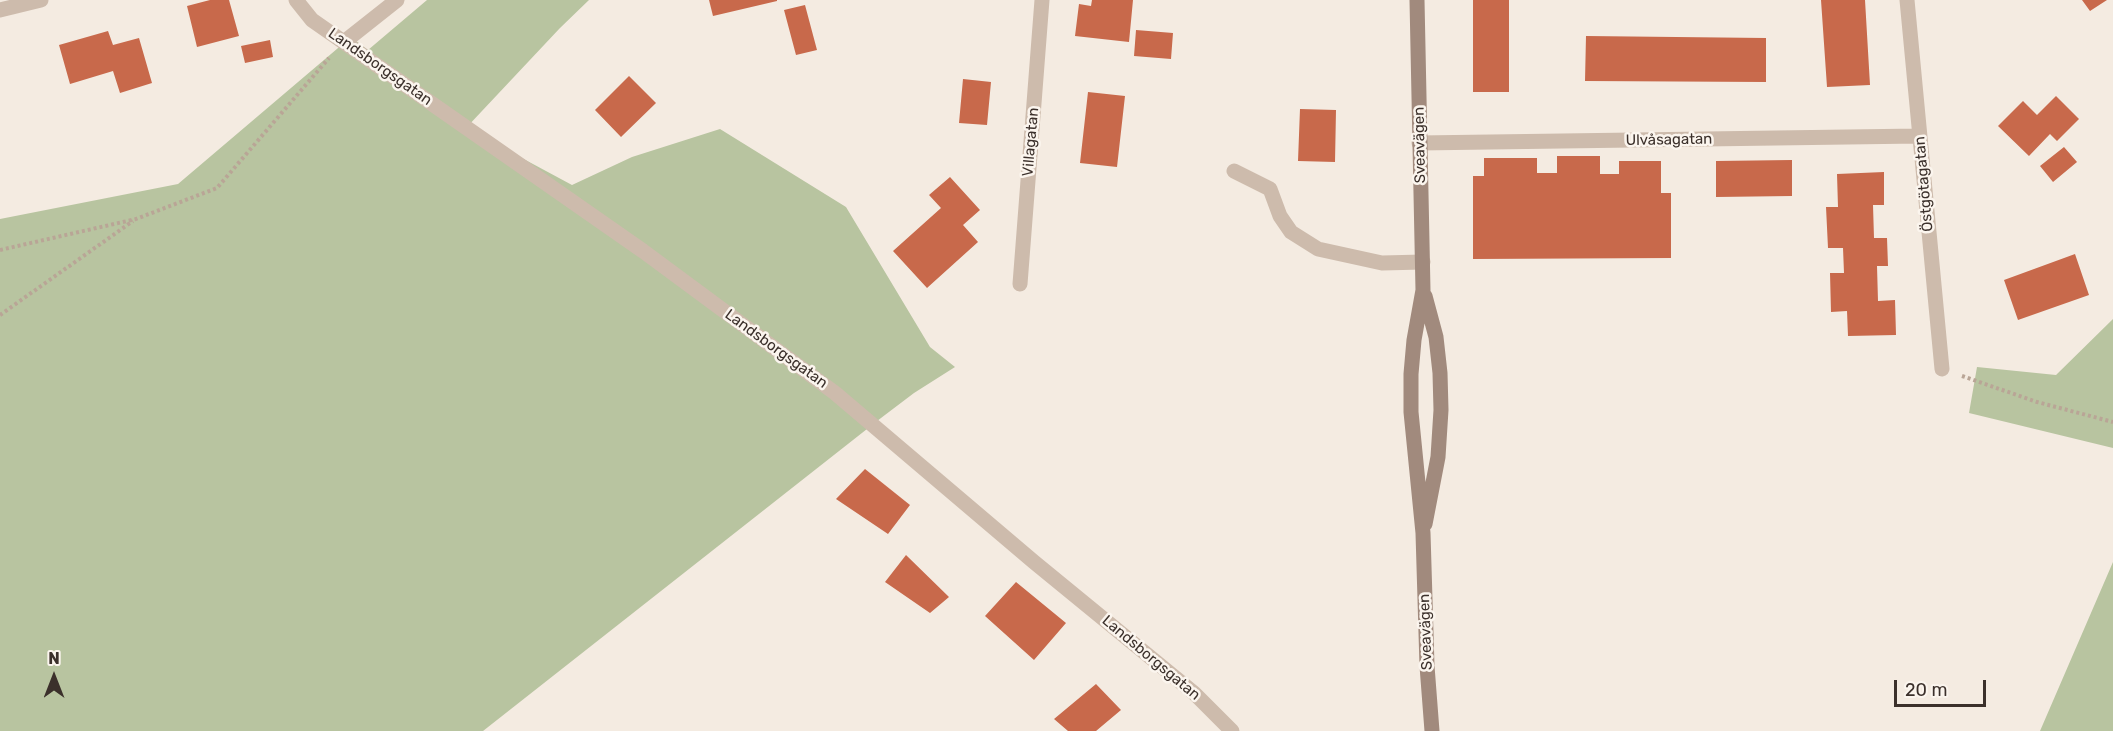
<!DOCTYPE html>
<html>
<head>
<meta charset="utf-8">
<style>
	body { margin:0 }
	#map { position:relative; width:2113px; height:731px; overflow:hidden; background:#f4ebe1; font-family:Rubik,sans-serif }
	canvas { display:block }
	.north { position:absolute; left:24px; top:647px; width:60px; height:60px; -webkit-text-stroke:4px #fbf5ee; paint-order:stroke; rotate:0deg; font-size:16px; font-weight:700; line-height:24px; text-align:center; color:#3b302b }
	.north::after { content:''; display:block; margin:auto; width:21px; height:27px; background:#3b302b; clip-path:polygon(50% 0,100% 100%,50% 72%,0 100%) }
	.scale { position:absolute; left:1894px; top:680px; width:92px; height:27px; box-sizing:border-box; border:3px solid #3b302b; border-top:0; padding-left:8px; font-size:18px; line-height:21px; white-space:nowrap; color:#3b302b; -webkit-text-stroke:4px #fbf5ee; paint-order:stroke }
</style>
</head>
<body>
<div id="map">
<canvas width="2113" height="731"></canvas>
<div class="north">N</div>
<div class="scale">20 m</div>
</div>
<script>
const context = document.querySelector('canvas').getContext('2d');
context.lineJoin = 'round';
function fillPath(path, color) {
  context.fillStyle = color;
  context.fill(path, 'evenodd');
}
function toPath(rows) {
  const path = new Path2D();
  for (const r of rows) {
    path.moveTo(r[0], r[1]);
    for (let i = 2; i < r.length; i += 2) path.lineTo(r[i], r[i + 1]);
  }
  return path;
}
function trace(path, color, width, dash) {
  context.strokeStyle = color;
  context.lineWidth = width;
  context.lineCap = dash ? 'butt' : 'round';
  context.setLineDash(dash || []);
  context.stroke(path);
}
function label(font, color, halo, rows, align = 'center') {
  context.font = font + ' Rubik,sans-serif';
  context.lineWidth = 5;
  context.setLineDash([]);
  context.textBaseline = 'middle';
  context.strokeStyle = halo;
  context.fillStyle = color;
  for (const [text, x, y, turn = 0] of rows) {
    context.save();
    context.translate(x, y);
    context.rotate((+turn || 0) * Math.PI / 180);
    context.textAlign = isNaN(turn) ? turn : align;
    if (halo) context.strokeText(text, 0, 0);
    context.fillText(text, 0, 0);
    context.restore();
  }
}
const green = toPath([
	[427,0,589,0,560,28,466,128,572,185,632,157,720,129,846,207,930,347,955,367,914,393,881,418,483,731,0,731,0,219,178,184,351,37,368,50],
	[2113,319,2113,448,1969,413,1977,367,2056,375],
	[2113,562,2113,731,2040,731]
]);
const building = toPath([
	[210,0,229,0,239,36,197,47,187,6],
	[709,0,777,0,777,1,713,16],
	[1092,0,1133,0,1129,42,1075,36,1079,4,1091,6],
	[1473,0,1509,0,1509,92,1473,92],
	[1821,0,1865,0,1870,85,1827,87],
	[2082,0,2107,0,2090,11],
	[805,5,817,50,796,55,784,10],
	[1136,30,1173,33,1171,59,1134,56],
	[108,31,113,45,139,38,152,83,120,93,113,71,70,84,59,45],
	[1586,36,1766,38,1766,82,1585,81],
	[270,40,273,57,245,63,241,46],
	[629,76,656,103,621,137,595,110],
	[963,79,991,82,987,125,959,123],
	[1088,92,1125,96,1117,167,1080,163],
	[2056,96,2079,119,2057,141,2050,134,2029,156,1998,126,2023,101,2037,115],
	[1300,109,1336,110,1335,162,1298,161],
	[2064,147,2077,162,2053,182,2040,166],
	[1557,156,1600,156,1600,174,1619,174,1619,161,1661,161,1661,193,1671,193,1671,258,1473,259,1473,176,1484,176,1484,158,1537,158,1537,173,1557,173],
	[1792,160,1792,196,1716,197,1716,161],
	[1884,172,1884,205,1873,205,1874,238,1887,238,1888,266,1877,266,1878,301,1895,300,1896,335,1848,336,1847,311,1831,312,1830,273,1844,273,1843,248,1828,248,1826,207,1838,207,1837,174],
	[950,177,980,210,963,225,978,242,927,288,893,251,941,208,929,195],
	[2075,254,2089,295,2018,320,2004,280],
	[865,469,910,505,888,534,836,499],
	[906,555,949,597,930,613,885,582],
	[1016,582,1066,623,1034,660,985,616],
	[1096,684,1121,710,1096,731,1068,731,1054,719]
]);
const path = toPath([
	[0,250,136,219,217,188,329,58],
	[0,315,133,221],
	[1962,376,2037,402,2113,422]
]);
const lane = toPath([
	[344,42,397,0],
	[1234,171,1270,189,1280,216,1291,232,1318,249,1382,263,1423,262]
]);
const street = toPath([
	[296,0,312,20,643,251,835,393,1034,562,1194,693,1232,731],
	[1907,0,1942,369],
	[0,10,41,0],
	[1419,143,1919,136],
	[1020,284,1042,0]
]);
const secondary = toPath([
	[1417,0,1423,290,1414,340,1411,374,1411,412,1423,533,1427,666,1432,731],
	[1425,296,1436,337,1440,373,1441,410,1438,457,1425,524]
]);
const streetNames = [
	["Landsborgsgatan",380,67,35],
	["Ulvåsagatan",1669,140,-1],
	["Villagatan",1031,142,-85],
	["Sveavägen",1420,145,-91],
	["Östgötagatan",1924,184,-95],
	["Landsborgsgatan",776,349,36],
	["Sveavägen",1426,632,-92],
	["Landsborgsgatan",1151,658,40]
];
fillPath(green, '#b8c4a0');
fillPath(building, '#c8694b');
trace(path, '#b9a596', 4, [3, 3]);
trace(lane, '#cdbbac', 15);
trace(street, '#cdbbac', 15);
trace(secondary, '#a18a7d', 15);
label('15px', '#3b302b', '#fbf5ee', streetNames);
</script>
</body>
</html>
